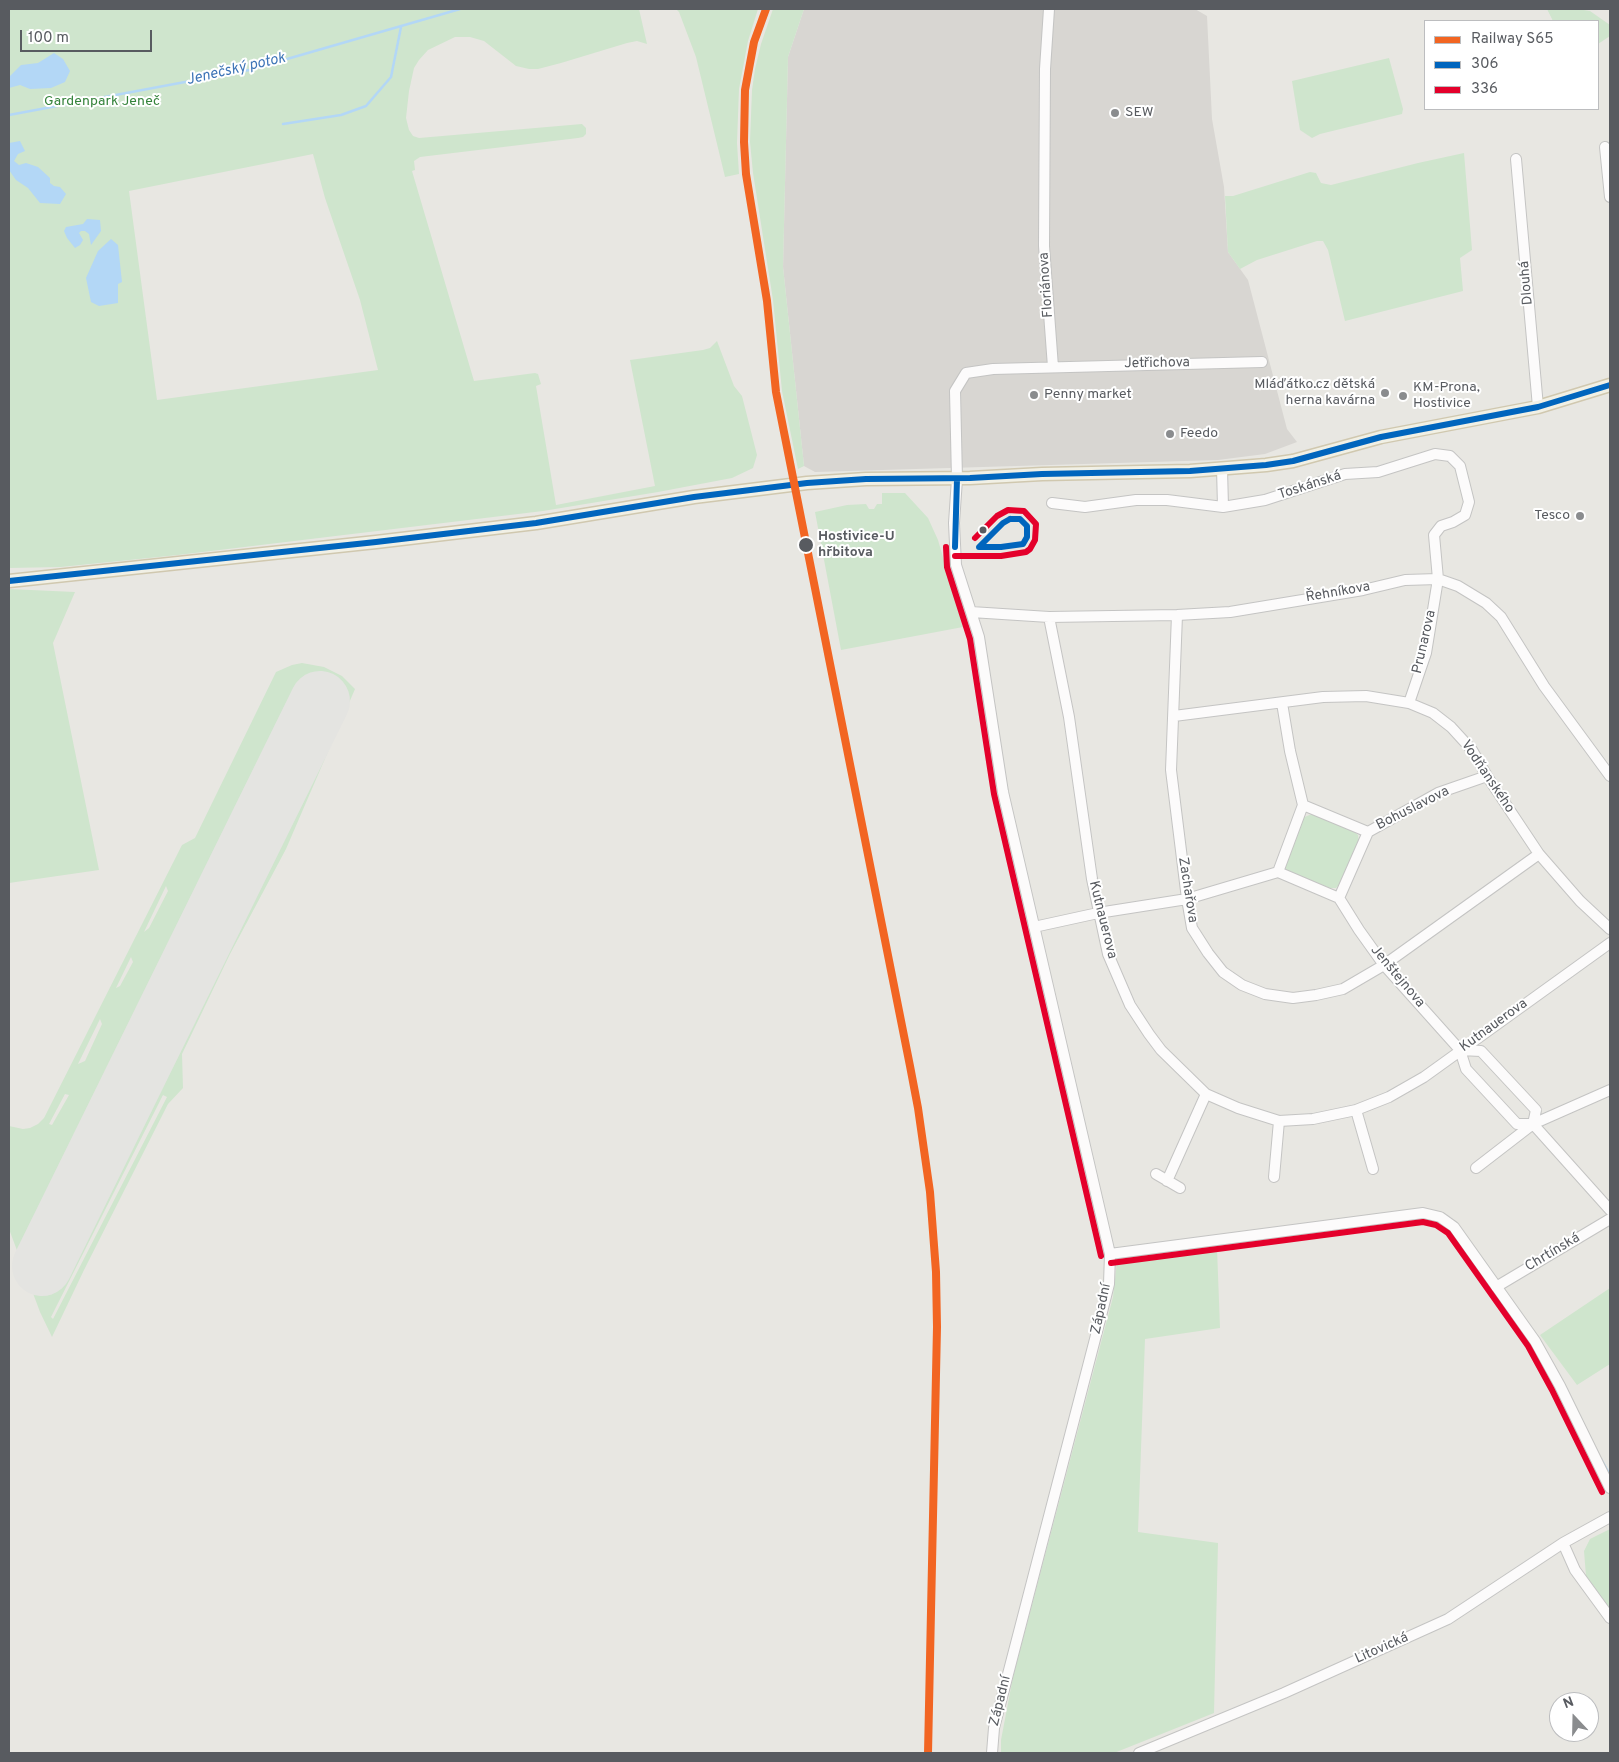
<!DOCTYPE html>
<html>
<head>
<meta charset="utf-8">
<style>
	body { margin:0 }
	#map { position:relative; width:1619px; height:1762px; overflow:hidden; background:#e8e7e2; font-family:Overpass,sans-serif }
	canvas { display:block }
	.frame { position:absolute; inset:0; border:10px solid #585b60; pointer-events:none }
	.legend { position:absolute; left:1424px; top:20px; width:175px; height:90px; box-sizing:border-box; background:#fff; border:1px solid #bcbdbf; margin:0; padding:6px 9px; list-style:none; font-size:15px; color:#585b60 }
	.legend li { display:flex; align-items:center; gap:10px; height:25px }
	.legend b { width:25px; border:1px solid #bcbdbf }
	.north { position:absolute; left:1549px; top:1692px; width:50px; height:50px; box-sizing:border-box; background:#fff; border:1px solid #bcbdbf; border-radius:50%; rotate:339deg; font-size:14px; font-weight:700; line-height:20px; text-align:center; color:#585b60 }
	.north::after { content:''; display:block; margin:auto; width:18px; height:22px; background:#8a8c8e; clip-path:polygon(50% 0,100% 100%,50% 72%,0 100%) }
	.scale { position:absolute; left:20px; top:30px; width:132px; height:22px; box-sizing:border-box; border:2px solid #585b60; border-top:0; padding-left:6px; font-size:15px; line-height:18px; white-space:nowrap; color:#585b60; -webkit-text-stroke:4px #fff; paint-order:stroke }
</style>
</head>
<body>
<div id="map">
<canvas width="1619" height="1762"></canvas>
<div class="frame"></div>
<ul class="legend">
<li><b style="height:6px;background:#f26522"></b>Railway S65</li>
<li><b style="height:6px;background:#0065bd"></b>306</li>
<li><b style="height:6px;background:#e4002b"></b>336</li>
</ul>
<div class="north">N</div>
<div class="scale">100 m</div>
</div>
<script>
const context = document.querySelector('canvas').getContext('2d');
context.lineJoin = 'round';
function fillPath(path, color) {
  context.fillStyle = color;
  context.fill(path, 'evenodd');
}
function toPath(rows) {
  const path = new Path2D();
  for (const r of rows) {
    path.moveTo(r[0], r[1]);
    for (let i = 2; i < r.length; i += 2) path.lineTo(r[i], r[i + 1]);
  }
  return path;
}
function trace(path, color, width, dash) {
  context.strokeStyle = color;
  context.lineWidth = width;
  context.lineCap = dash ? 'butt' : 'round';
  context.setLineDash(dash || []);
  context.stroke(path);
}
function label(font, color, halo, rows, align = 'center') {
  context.font = font + ' Overpass,sans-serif';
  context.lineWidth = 4;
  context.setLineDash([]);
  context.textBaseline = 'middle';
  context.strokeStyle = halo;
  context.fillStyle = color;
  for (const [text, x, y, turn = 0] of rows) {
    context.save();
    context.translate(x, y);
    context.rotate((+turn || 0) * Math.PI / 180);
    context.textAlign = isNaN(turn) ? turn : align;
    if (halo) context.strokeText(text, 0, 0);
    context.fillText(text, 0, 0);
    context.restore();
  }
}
const industrial = toPath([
	[804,9,1195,9,1207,16,1212,119,1224,187,1228,252,1248,280,1287,429,1297,442,1265,454,1218,460,815,472,804,466,783,267,788,57]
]);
const green = toPath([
	[9,9,639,9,647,44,637,41,627,43,561,63,538,69,529,69,516,66,484,41,470,37,455,37,428,50,419,60,414,68,409,91,406,118,409,130,413,136,419,138,582,124,586,128,586,134,583,137,578,138,420,157,414,161,415,170,412,171,474,381,535,373,538,374,541,384,536,386,556,505,655,486,630,360,703,350,710,348,717,341,734,386,742,396,757,455,753,468,732,478,658,492,543,511,178,555,61,567,9,568],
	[313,154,325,198,360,300,378,370,157,400,129,191],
	[676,9,758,9,748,41,739,89,737,143,739,174,725,177,696,57,679,12],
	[773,9,804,9,788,57,783,267,804,466,798,469,782,391,773,300,753,173,750,142,752,90,755,69,761,44],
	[1547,9,1578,9,1590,11,1610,25,1610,36,1598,44,1598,21,1553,21],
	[1389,58,1403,109,1402,114,1320,134,1312,138,1300,130,1292,81],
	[1464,153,1472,250,1460,258,1463,291,1345,321,1328,250,1323,241,1317,241,1257,260,1240,269,1228,252,1225,196,1233,196,1310,172,1316,173,1321,183,1331,185,1418,163],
	[882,493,905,493,928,518,938,540,963,627,841,650,815,512,847,505,866,504,869,509,874,509,877,504,882,504],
	[9,589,75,592,53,643,99,870,9,883],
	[302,663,324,667,342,676,355,689,286,849,230,954,182,1054,183,1088,168,1104,84,1270,52,1337,40,1312,9,1229,9,1126,23,1129,30,1128,38,1124,44,1118,182,845,195,838,276,672,292,665],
	[166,886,168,891,149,928,144,932],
	[131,957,133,962,120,986,116,988],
	[100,1019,102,1024,85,1061,78,1064],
	[65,1094,69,1095,52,1125,49,1124],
	[163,1095,167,1097,53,1319,51,1317],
	[1312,814,1352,830,1358,835,1359,842,1340,884,1336,888,1330,888,1285,870,1283,868,1302,818],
	[1217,1248,1220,1328,1145,1339,1138,1532,1218,1543,1214,1713,1114,1753,1001,1753,1001,1740,1013,1677,1113,1297,1117,1261],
	[1610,1288,1610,1364,1577,1385,1540,1335],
	[1610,1529,1610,1609,1586,1576,1584,1551,1590,1539]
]);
const water = toPath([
	[54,53,63,59,70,71,65,82,51,88,30,89,20,85,9,88,9,77,21,65,38,63],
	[20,141,25,151,18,154,14,161,19,165,26,163,38,167,50,178,50,183,54,186,60,187,66,194,60,204,40,203,28,188,16,180,9,170,9,143],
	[87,219,100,220,101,231,91,245,89,234,85,231,81,231,79,233,83,240,80,245,75,248,67,238,64,231,66,227,83,224],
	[111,239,118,245,122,282,118,284,118,303,99,306,91,302,86,278,98,251]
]);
const stream = toPath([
	[9,115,249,70,460,9],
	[283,124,341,115,366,106,391,77,401,27],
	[1601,1459,1610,1475]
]);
const runway = toPath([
	[42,1266,320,701]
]);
const minor = toPath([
	[1049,9,1045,69,1044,246,1053,367],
	[1605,147,1610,197],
	[1516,159,1538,407],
	[1222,468,1223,507],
	[1052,503,1085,507,1136,500,1167,500,1223,507,1265,500,1345,474,1378,472,1435,454,1450,456,1460,466,1469,502,1465,515,1453,522,1441,526,1434,535,1438,579,1426,653,1409,703],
	[971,612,1049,617,1177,615,1230,612,1363,590,1405,580,1438,579,1458,586,1486,603,1501,617,1544,686,1610,776],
	[1177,615,1171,770,1187,899,1192,928,1208,953,1223,972,1242,985,1265,994,1293,998,1316,995,1343,989,1384,965,1539,854],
	[1049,617,1069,717,1092,879,1108,954,1130,1005,1149,1034,1161,1050,1206,1094,1238,1108,1279,1121,1313,1119,1356,1110,1389,1097,1424,1077,1610,943],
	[1282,703,1290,751,1303,805],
	[1174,716,1323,697,1366,696,1409,703,1433,713,1451,727,1472,750,1487,776,1539,854,1580,901,1610,929],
	[1303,805,1368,832,1339,898,1278,872,1303,805],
	[1368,832,1438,793,1487,776],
	[1339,898,1359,930,1384,965,1460,1050,1466,1069,1517,1124,1533,1124,1610,1210],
	[1034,927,1098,913,1187,899,1278,872],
	[1460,1050,1481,1051,1536,1110,1533,1124],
	[1356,1110,1373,1169],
	[1476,1168,1533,1124,1610,1090],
	[1156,1174,1180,1188],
	[1274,1177,1279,1121],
	[1167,1181,1206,1094],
	[1110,1254,1423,1213,1440,1217,1454,1227,1535,1341,1560,1386,1610,1488],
	[1496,1287,1610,1219],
	[1563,1543,1575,1570,1610,1618],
	[992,1753,994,1728,1101,1316,1109,1284,1110,1254,1003,792,979,637,956,565,954,523,957,479,955,391,966,373,993,369,1262,362],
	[1139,1753,1284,1693,1448,1619,1563,1543,1610,1517]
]);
const major = toPath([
	[9,581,376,542,536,523,694,497,807,483,866,479,970,478,1042,474,1190,471,1266,465,1293,461,1381,437,1538,407,1610,385]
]);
const bus1 = toPath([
	[1010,519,1020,519,1027,526,1027,537,1023,544,1001,547,979,547,1003,523,1010,519],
	[955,547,957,479],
	[9,581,376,542,536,523,694,497,807,483,866,479,970,478,1042,474,1190,471,1266,465,1293,461,1381,437,1538,407,1610,385]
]);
const bus2 = toPath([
	[946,547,947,567,970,639,994,794,1101,1256],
	[955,556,1001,556,1026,552,1030,549,1035,540,1036,524,1024,511,1008,510,997,516,975,538],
	[1111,1263,1423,1222,1436,1225,1448,1233,1528,1346,1552,1390,1602,1492]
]);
const rail1 = toPath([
	[766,9,754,42,745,90,744,142,746,174,767,301,776,392,910,1066,918,1108,930,1192,936,1272,937,1327,928,1753]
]);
const markers = [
	[1115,113,5,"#8a8c8e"],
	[1385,393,5,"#8a8c8e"],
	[1034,395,5,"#8a8c8e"],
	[1403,396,5,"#8a8c8e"],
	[1170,434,5,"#8a8c8e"],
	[1580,516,5,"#8a8c8e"],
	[983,530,4.5,"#585b60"],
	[806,545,8,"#585b60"]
];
const parkNames = [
	["Gardenpark Jeneč",102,102]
];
const poiNames = [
	["SEW",1125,113],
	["Mláďátko.cz dětská",1375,385,"right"],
	["herna kavárna",1375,401,"right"],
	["KM-Prona,",1413,388],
	["Hostivice",1413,404],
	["Penny market",1044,395],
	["Feedo",1180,434],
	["Tesco",1570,516,"right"]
];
const streetNames = [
	["Dlouhá",1527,283,-95],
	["Floriánova",1047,285,-94],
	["Jetřichova",1157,364,-1],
	["Toskánská",1310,486,-18],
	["Řehníkova",1338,593,-10],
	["Prunarova",1425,642,-77],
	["Vodňanského",1487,777,56],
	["Bohuslavova",1413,809,-27],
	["Zachařova",1187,890,81],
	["Kutnauerova",1102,920,76],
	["Jenštejnova",1397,977,50],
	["Kutnauerova",1494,1026,-36],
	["Chrtínská",1553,1253,-31],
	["Západní",1102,1309,-78],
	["Litovická",1382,1649,-24],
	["Západní",1001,1701,-76]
];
const stopNames = [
	["Hostivice-U",818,537],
	["hřbitova",818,553]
];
const waterNames = [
	["Jenečský potok",236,70,-13]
];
fillPath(industrial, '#d8d6d2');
fillPath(green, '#cfe5cd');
fillPath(water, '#b3d7f6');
trace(stream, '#b3d7f6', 2.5);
trace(runway, '#e4e4e1', 60);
trace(minor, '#c4c4c3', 12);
trace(major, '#d0c8af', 15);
trace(minor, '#fcfbfb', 10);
trace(major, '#f1f0e5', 12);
trace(bus1, '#0065bd', 6);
trace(bus2, '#e4002b', 6);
trace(rail1, '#f26522', 8);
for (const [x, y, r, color] of markers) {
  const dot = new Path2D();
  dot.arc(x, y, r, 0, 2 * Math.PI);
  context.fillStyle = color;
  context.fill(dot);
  trace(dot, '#fff', 2);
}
label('14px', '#35833b', '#fff', parkNames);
label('14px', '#585b60', '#fff', poiNames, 'left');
label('14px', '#585b60', '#fff', streetNames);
label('bold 14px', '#585b60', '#fff', stopNames, 'left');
label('italic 15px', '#3e75b7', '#fff', waterNames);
</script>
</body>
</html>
